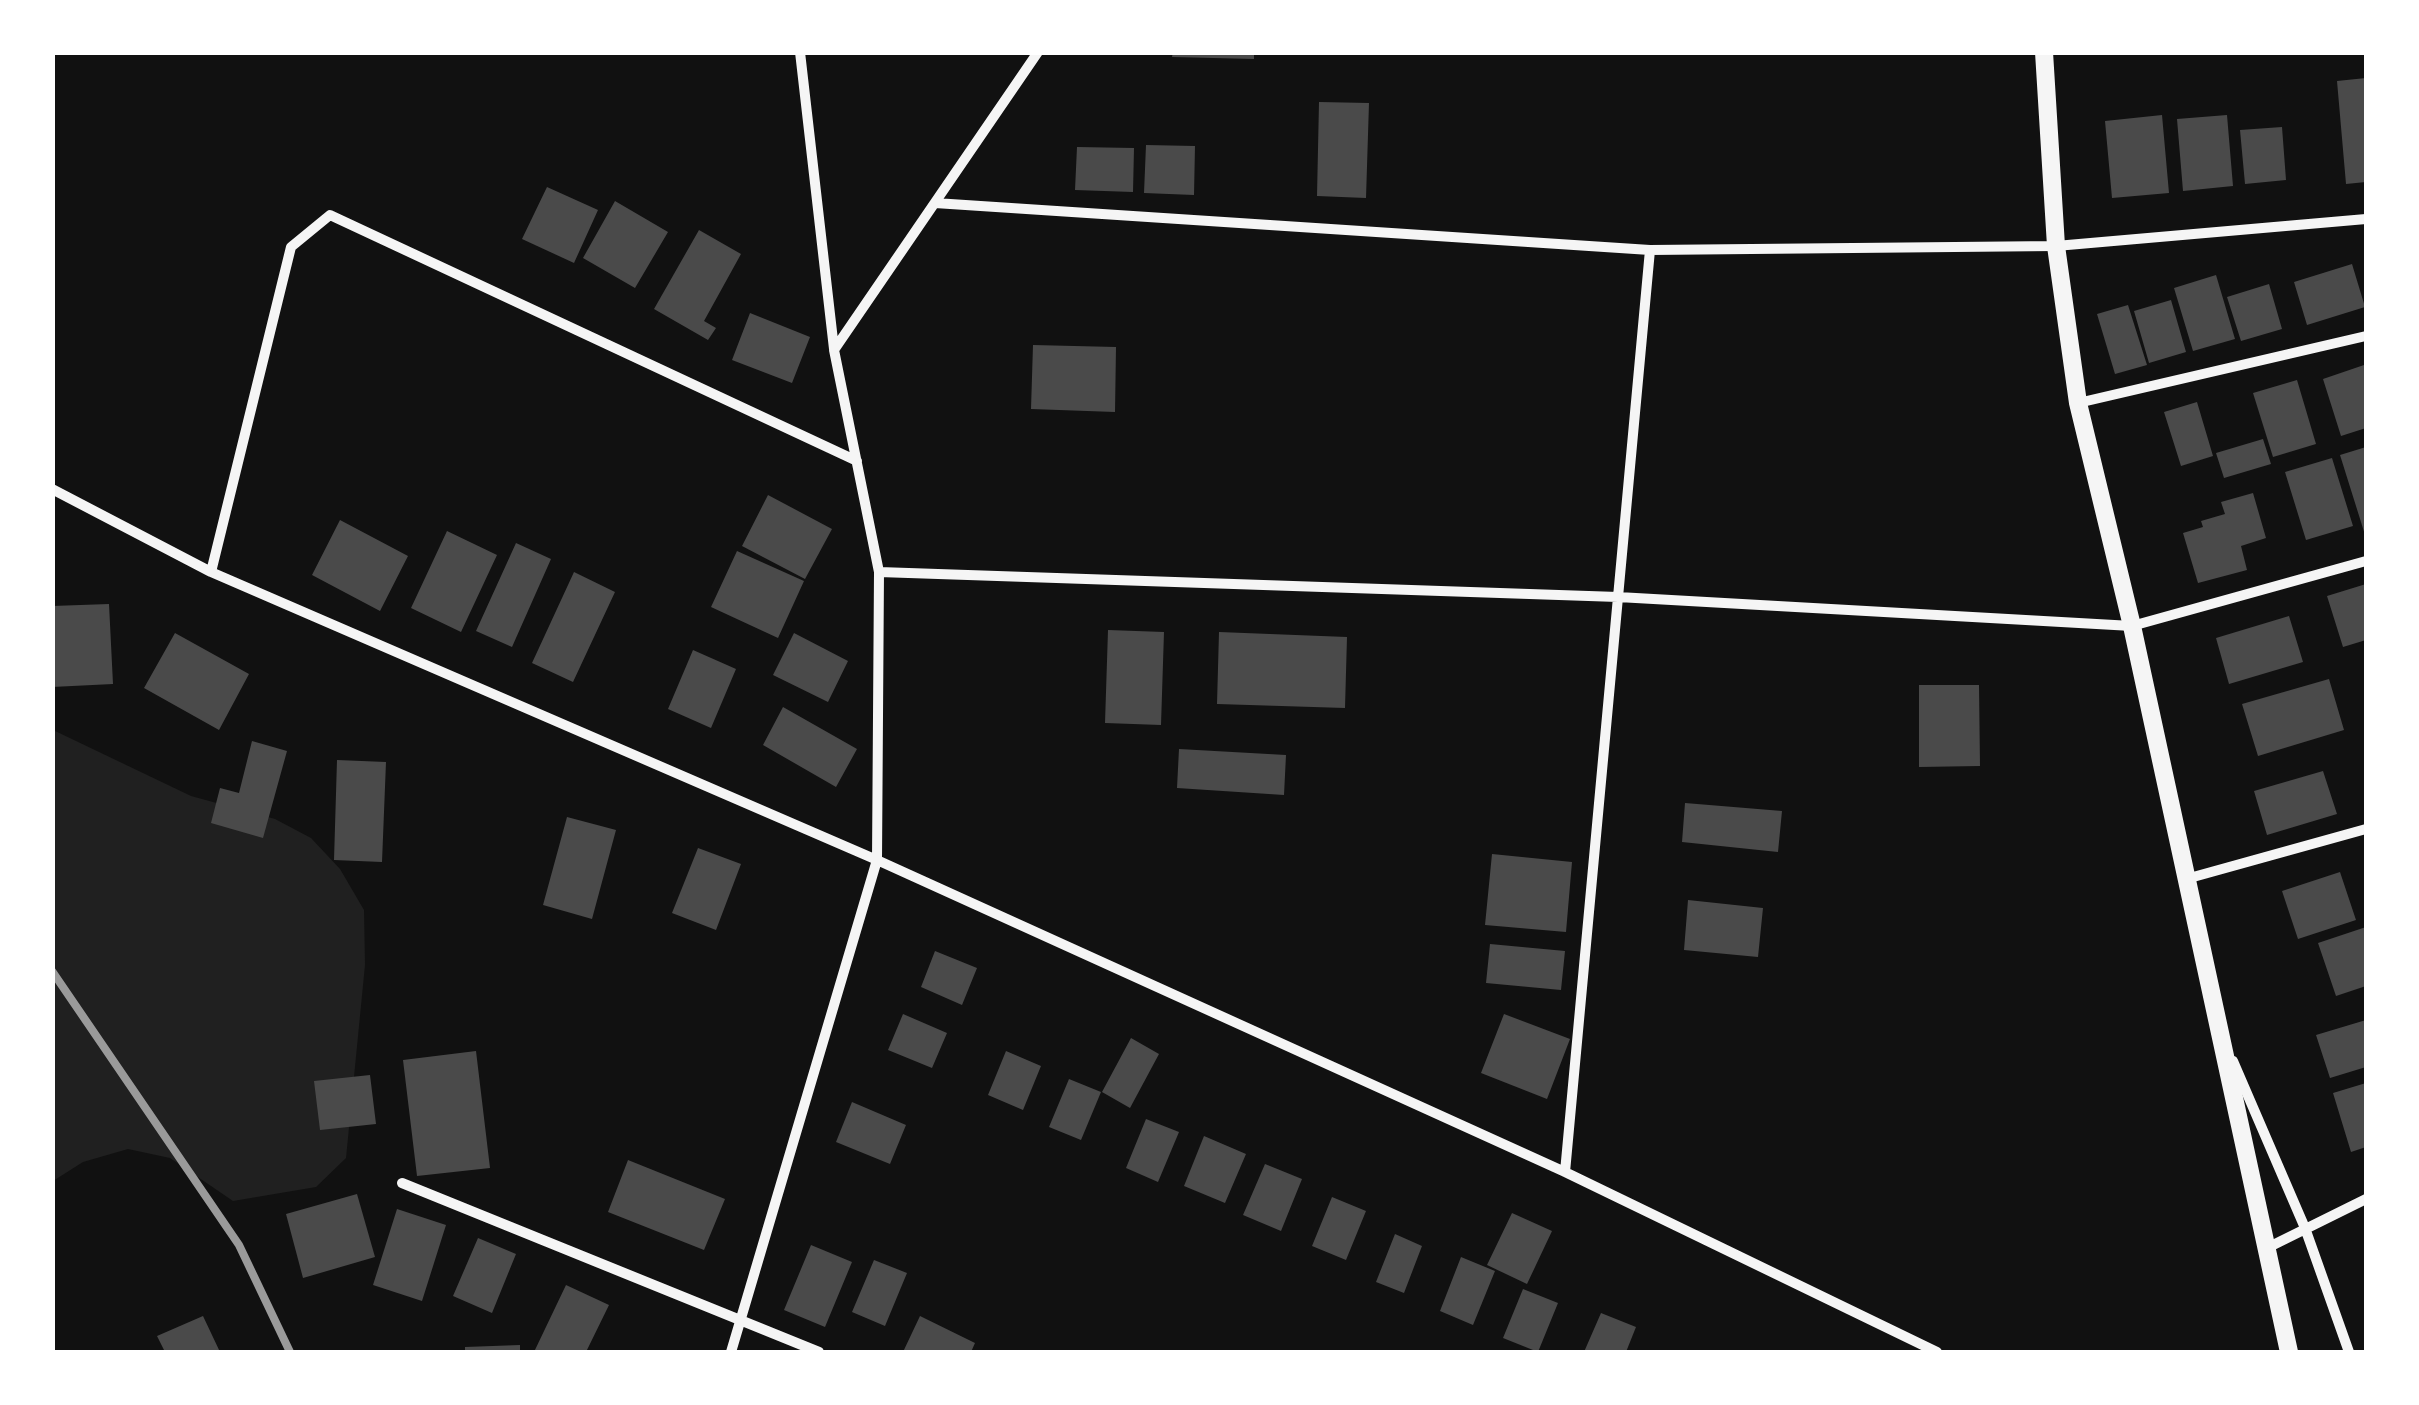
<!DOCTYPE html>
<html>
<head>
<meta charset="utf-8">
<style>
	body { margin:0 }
	#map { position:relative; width:2419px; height:1405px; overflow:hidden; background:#111; font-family:"Open Sans",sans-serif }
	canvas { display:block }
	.frame { position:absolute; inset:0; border:55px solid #fff; pointer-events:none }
</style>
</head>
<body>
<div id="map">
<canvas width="2419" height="1405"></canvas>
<div class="frame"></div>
</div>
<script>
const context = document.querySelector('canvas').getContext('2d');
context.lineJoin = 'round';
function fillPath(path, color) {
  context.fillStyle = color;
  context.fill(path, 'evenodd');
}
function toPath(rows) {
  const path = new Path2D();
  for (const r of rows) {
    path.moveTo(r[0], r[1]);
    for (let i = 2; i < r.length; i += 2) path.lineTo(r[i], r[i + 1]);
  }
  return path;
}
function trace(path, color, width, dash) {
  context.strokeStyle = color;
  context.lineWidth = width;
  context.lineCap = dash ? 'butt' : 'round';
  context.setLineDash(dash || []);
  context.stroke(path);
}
const green = toPath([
	[53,730,191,796,275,819,311,838,340,869,364,910,365,965,346,1158,316,1187,233,1201,170,1158,128,1149,83,1162,53,1181]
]);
const building = toPath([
	[1173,52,1254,52,1254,59,1172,57],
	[2366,78,2366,182,2346,184,2337,81],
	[1319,102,1369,103,1366,198,1317,196],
	[2162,115,2169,193,2112,198,2105,121],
	[2227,115,2233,186,2183,191,2177,119],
	[2282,127,2286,180,2245,184,2240,130],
	[1146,145,1195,146,1194,195,1144,193],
	[1077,147,1134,148,1133,192,1075,190],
	[547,187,598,210,574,263,522,239],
	[615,201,668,232,635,288,583,258],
	[699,230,741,254,704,321,716,328,708,340,654,309],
	[2352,264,2365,307,2307,325,2294,282],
	[2216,275,2235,339,2193,351,2174,288],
	[2269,284,2282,329,2241,341,2227,297],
	[2171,300,2186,352,2149,363,2134,311],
	[2128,305,2147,365,2115,374,2097,314],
	[750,313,810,337,792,383,732,360],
	[1033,345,1116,347,1115,412,1031,409],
	[2364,365,2366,428,2341,436,2323,379],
	[2297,380,2316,444,2273,457,2253,393],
	[2197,402,2213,456,2181,466,2164,412],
	[2263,439,2271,464,2224,478,2216,453],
	[2366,447,2366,538,2340,455],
	[2332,458,2353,526,2306,540,2285,472],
	[2253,493,2266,538,2241,546,2247,570,2198,583,2183,533,2203,527,2201,521,2225,514,2221,502],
	[768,495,832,529,805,579,742,546],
	[340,520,408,556,380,611,312,575],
	[447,531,497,555,461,632,411,608],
	[516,543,551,559,512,647,476,631],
	[737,551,804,581,778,638,711,607],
	[574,572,615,592,573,682,532,663],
	[2366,584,2366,640,2343,647,2327,596],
	[109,604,113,684,52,687,52,606],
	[2289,616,2303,662,2229,684,2216,638],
	[1108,630,1164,632,1161,725,1105,723],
	[1219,632,1347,637,1345,708,1217,704],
	[175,633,249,674,219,730,144,688],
	[794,633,848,661,828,702,773,675],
	[693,650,736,669,711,728,668,709],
	[2329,679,2344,730,2258,756,2242,704],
	[1919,685,1979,685,1980,766,1919,767],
	[783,707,857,749,836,787,763,745],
	[252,741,287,751,263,838,211,823,220,788,239,793],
	[1179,749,1286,755,1284,795,1177,788],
	[337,760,386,762,382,862,334,860],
	[2323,771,2337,814,2267,835,2254,791],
	[1685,803,1782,811,1778,852,1682,842],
	[567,817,616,830,592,919,543,905],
	[698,848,741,864,716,930,672,913],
	[1492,854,1572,862,1566,932,1485,925],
	[2340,872,2356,920,2298,939,2282,891],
	[1688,900,1763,908,1758,957,1684,950],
	[2366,927,2366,986,2336,996,2318,943],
	[1490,944,1565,951,1561,990,1486,983],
	[935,951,977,968,962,1005,921,987],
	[903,1014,947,1033,932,1068,888,1050],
	[1504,1014,1570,1039,1547,1099,1481,1073],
	[2366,1020,2366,1067,2330,1078,2316,1035],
	[1131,1038,1159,1054,1130,1108,1102,1092],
	[476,1051,490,1168,417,1176,403,1060],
	[1006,1051,1041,1066,1023,1110,988,1095],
	[370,1075,376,1124,320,1130,314,1081],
	[1069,1079,1101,1092,1081,1140,1049,1127],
	[2366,1083,2366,1147,2351,1152,2333,1093],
	[852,1102,906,1125,890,1164,836,1142],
	[1146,1119,1179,1132,1158,1182,1126,1168],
	[1204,1136,1246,1154,1225,1203,1184,1186],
	[628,1160,725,1199,704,1250,608,1212],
	[1265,1164,1302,1179,1281,1231,1243,1215],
	[357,1194,375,1257,303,1278,286,1214],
	[1332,1197,1366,1211,1346,1260,1312,1246],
	[397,1209,446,1225,422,1301,373,1285],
	[1512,1213,1552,1231,1527,1284,1487,1265],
	[1395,1234,1422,1246,1404,1293,1376,1282],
	[478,1238,516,1254,492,1313,453,1296],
	[811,1245,852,1262,825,1327,784,1310],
	[1461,1257,1495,1271,1473,1325,1440,1311],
	[874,1260,907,1273,885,1326,852,1312],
	[566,1285,609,1305,586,1352,534,1352],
	[1523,1289,1558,1303,1538,1352,1503,1338],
	[1601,1313,1636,1327,1626,1352,1584,1352],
	[203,1316,220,1352,165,1352,157,1336],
	[920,1316,975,1343,971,1352,903,1352],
	[520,1345,520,1352,465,1352,465,1347]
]);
const minor = toPath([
	[800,52,834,349],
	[935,203,1650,250,2056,246,2366,219],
	[2078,403,2366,336],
	[52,489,211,572,877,860,1565,1172,1937,1352],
	[211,572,291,247,330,215,857,461],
	[879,572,1618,597,2132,626,2366,561],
	[2186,879,2366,829],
	[2233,1061,2305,1228,2349,1352],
	[1565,1172,1650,250],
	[402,1183,819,1352],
	[2267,1248,2366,1199],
	[731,1352,877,860,879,572,834,350,1038,52]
]);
const tertiary = toPath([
	[2044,52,2056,246,2078,403,2132,626,2289,1352]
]);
const rail = toPath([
	[52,971,239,1245,290,1352]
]);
fillPath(green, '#202020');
fillPath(building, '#4a4a4a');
trace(minor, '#f5f5f5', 10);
trace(tertiary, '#f5f5f5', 18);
trace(rail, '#9a9a9a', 8);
</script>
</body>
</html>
